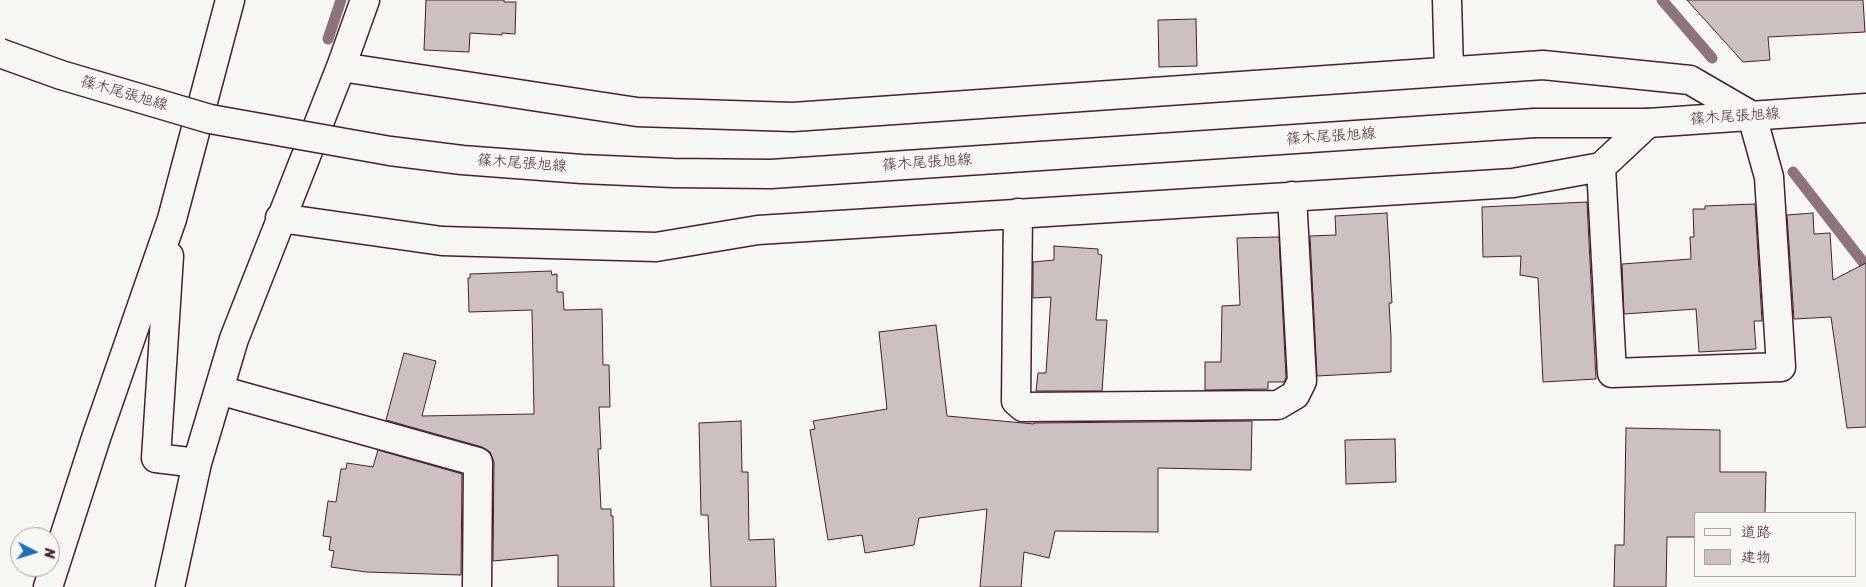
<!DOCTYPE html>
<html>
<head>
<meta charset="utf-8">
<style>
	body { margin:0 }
	#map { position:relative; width:1866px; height:587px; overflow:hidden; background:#f6f6f2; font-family:Sriracha,"Klee One",sans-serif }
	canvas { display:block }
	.legend { position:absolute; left:1694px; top:512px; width:162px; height:65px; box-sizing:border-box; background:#f6f6f2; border:1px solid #b1a0a2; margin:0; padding:6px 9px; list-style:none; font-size:15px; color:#4a1f2b }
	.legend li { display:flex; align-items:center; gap:10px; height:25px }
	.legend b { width:25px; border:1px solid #b1a0a2 }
	.north { position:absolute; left:10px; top:527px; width:50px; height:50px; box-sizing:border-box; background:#f6f6f2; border:1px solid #b1a0a2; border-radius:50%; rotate:95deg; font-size:14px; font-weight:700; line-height:20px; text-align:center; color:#4a1f2b }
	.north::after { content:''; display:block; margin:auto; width:18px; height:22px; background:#1f6fb2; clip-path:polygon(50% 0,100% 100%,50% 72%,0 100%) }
</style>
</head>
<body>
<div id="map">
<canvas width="1866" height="587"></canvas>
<ul class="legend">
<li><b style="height:6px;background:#f6f6f2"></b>道路</li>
<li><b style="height:14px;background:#ccc1c0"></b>建物</li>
</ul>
<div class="north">N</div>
</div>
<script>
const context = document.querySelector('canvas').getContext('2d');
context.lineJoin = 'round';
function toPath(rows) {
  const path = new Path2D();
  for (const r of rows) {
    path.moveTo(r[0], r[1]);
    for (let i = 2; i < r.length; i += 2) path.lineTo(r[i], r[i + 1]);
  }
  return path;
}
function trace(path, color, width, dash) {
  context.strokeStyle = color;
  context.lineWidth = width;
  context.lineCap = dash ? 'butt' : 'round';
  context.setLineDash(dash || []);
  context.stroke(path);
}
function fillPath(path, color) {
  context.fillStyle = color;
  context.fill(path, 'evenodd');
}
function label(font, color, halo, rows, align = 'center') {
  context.font = font + ' Sriracha,"Klee One",sans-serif';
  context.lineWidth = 4;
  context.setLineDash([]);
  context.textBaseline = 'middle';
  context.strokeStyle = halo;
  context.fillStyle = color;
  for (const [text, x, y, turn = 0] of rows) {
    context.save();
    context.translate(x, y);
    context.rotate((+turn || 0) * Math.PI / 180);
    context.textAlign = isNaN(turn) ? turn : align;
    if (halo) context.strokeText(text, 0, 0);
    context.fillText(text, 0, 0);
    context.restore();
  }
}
const stream = toPath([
	[1662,0,1712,58],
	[328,39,341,0],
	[1793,172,1866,266]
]);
const building = toPath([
	[426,0,504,0,504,2,516,2,515,34,502,33,502,35,470,33,469,52,424,50,426,0],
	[1687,0,1863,0,1865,32,1768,37,1770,60,1743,62,1687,0],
	[1196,19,1197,66,1159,67,1158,20,1196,19],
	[1587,202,1596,379,1543,382,1538,278,1520,275,1521,256,1483,257,1482,207,1587,202],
	[1755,204,1762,321,1754,321,1756,349,1699,352,1696,309,1624,314,1622,264,1691,259,1690,237,1694,237,1693,209,1705,209,1705,206,1755,204],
	[1387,213,1392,303,1389,303,1391,337,1391,372,1317,376,1310,236,1336,235,1335,216,1387,213],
	[1813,213,1814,234,1830,233,1833,280,1866,263,1866,427,1847,428,1831,317,1794,319,1787,215,1813,213],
	[1279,237,1286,378,1284,382,1268,382,1268,389,1205,390,1205,362,1221,362,1222,306,1240,305,1237,238,1279,237],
	[1054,246,1098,249,1098,254,1102,255,1096,320,1107,320,1102,391,1036,391,1038,373,1046,373,1051,297,1033,298,1033,262,1054,260,1054,246],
	[551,271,552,275,557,274,557,292,563,292,564,310,602,309,603,365,609,365,610,407,599,407,601,449,598,449,601,509,611,509,611,516,613,516,614,587,558,587,558,555,493,561,494,462,490,452,482,447,386,420,404,353,436,361,422,416,534,414,532,310,469,312,468,278,470,278,470,274,551,271],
	[936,325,947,416,1034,424,1034,423,1252,421,1251,470,1158,468,1158,532,1055,531,1049,558,1024,552,1021,587,980,587,987,509,919,518,914,545,865,553,862,535,828,540,810,430,815,429,813,421,887,409,879,332,936,325],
	[741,421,742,472,748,472,749,540,774,539,776,587,711,587,708,515,701,515,699,423,741,421],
	[1626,428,1720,430,1720,472,1766,472,1765,513,1695,513,1695,537,1667,537,1666,587,1614,587,1615,545,1624,545,1626,428],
	[1395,439,1396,482,1346,484,1345,440,1395,439],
	[378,450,462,474,461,575,366,572,331,567,334,551,329,550,331,537,323,536,328,501,336,502,341,469,346,469,347,463,373,467,378,450]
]);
const minor = toPath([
	[1447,0,1449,71],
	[341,67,637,112,793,117,1543,65,1690,80,1752,116,1769,177,1781,367,1612,373,1601,167],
	[1018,213,1016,401,1023,407,1278,405,1295,395,1302,381,1292,196],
	[280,218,442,241,656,247,758,230,1513,183,1601,167,1648,123],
	[169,256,156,458,197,463],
	[219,390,478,462,477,587],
	[48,587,96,438,172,219,230,0],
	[170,587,197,463,234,339,341,67,365,0]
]);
const major = toPath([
	[1535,123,1648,123,1866,108]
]);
const majorBridge = toPath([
	[0,53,61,75,210,119,390,151,462,160,582,169,673,173,771,174,1535,123]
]);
const streetNames = [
	["篠木尾張旭線",124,94,16],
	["篠木尾張旭線",1735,117,-4],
	["篠木尾張旭線",1331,137,-4],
	["篠木尾張旭線",927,163,-4],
	["篠木尾張旭線",522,164,4]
];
trace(stream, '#8e747a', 11);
fillPath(building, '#ccc1c0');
trace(building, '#4a1f2b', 1);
trace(minor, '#4a1f2b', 31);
trace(major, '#4a1f2b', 31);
trace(minor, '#f6f6f2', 28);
trace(major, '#f6f6f2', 28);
trace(majorBridge, '#4a1f2b', 31, []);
trace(majorBridge, '#f6f6f2', 28);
label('15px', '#4a1f2b', '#f6f6f2', streetNames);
</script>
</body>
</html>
